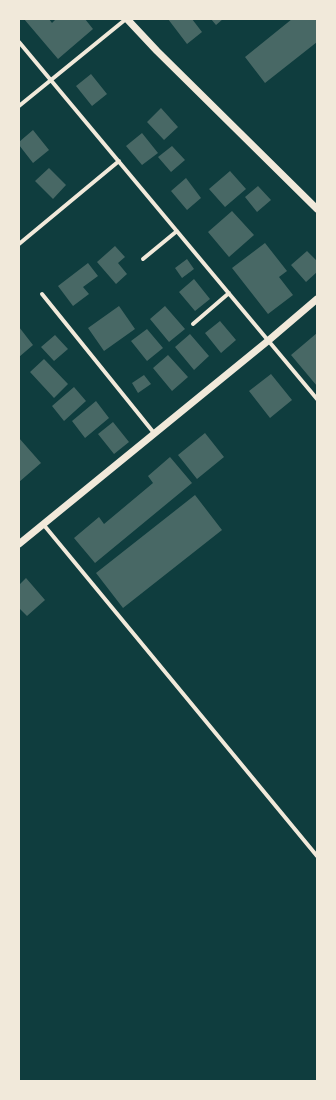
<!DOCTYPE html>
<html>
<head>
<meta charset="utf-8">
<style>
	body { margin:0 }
	#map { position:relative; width:336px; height:1100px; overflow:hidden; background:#0f3d3e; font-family:Cabin,sans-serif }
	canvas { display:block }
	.frame { position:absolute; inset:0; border:20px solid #f1e9da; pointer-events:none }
</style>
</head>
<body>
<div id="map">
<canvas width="336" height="1100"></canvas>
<div class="frame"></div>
</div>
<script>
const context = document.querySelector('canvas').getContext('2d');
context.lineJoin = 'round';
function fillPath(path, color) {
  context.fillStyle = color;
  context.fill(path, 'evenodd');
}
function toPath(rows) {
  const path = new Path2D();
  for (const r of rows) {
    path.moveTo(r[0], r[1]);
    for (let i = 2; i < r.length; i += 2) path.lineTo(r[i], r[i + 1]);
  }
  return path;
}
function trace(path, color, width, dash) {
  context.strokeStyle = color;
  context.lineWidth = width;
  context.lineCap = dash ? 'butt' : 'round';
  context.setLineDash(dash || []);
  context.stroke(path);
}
const building = toPath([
	[24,19,49,19,52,23,56,19,85,19,93,29,58,59],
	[168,19,192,19,202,32,187,44],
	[211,19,223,19,216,25],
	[292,19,317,19,317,42,265,83,245,57],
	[91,74,107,94,92,106,76,86],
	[161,108,178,127,164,140,147,122],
	[33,130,49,150,33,163,19,145,19,142],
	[142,133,158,153,142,165,126,146],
	[172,146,185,160,171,172,158,157],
	[49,168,66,185,53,199,35,181],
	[230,171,246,189,225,207,209,189],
	[186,178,201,198,187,210,171,191],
	[258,186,271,200,257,212,245,197],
	[232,211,254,235,229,257,208,232],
	[265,243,287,271,279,277,293,295,268,314,232,268],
	[115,246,125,257,118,263,127,274,116,284,97,262],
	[307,251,317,261,317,272,306,282,291,265],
	[187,259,194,269,182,278,175,268],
	[88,263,98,276,83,287,89,294,73,306,58,286],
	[194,279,210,299,195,311,179,292],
	[119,306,135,329,104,351,88,328],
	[165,306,185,329,169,342,150,319],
	[220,321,236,340,221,353,205,333],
	[19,327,33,345,19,357],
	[147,329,163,348,147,361,131,341],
	[317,333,317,386,291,355],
	[190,334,209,356,194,370,175,347],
	[55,335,68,349,54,361,41,347],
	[168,355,188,377,172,391,153,368],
	[44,359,68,384,54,398,30,372],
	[271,374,292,400,270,418,249,391],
	[144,375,151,384,138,393,132,383],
	[74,387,86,401,64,421,52,406],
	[96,401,109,418,85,438,72,421],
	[113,422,129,442,114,454,98,434],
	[205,433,224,457,197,479,178,455],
	[19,438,41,463,19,482],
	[170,457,192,483,95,563,74,538,99,517,104,524,153,483,148,476],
	[195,495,222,530,123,608,96,573],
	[26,578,45,600,27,616,19,608,19,585]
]);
const minor = toPath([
	[19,42,317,399],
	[19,106,126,19],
	[19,244,119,161],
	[143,259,177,231],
	[42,294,154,433],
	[193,324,229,293],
	[43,524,317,856]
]);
const tertiary = toPath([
	[127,19,157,51,317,209],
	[19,544,269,340,317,299]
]);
fillPath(building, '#486865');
trace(minor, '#f1e9da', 4);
trace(tertiary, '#f1e9da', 7);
</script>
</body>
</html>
